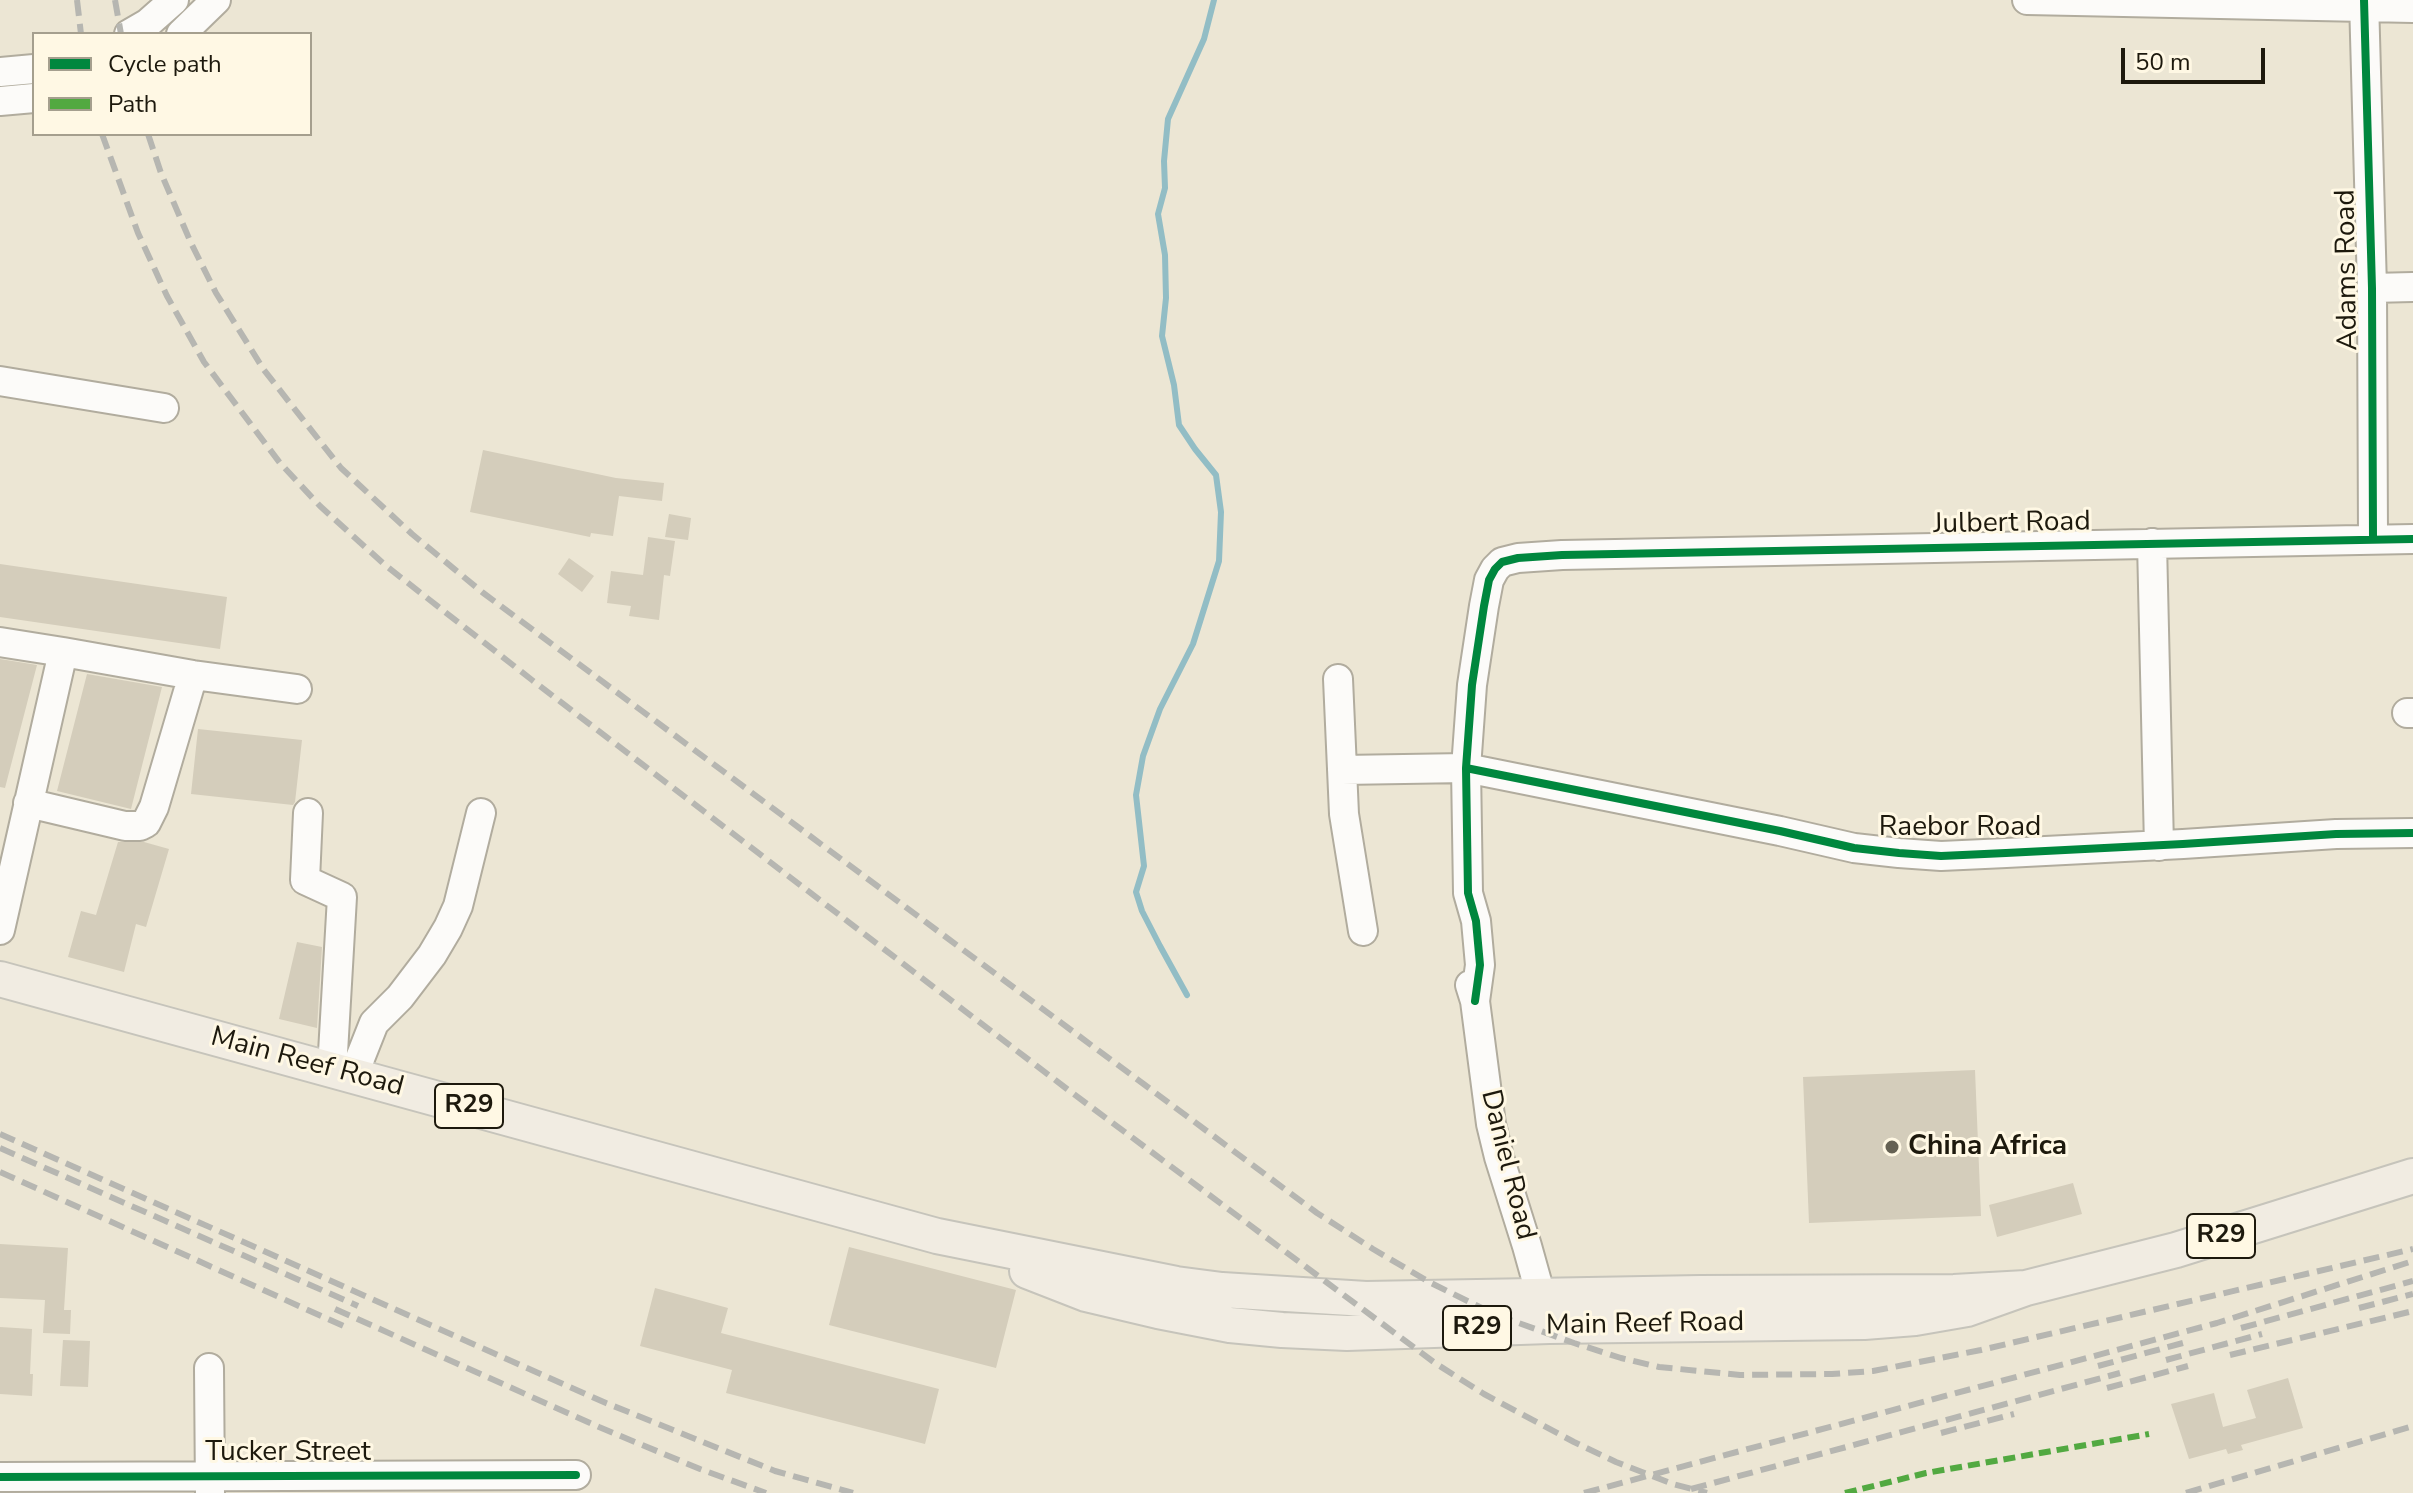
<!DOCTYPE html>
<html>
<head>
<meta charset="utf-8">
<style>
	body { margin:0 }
	#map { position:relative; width:2413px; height:1493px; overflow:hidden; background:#ece6d4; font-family:"Nunito Sans",sans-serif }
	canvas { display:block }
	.legend { position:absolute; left:32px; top:32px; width:280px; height:104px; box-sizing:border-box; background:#fff8e4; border:2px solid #a59f8e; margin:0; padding:10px 14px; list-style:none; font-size:24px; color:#1d190d }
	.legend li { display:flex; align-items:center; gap:16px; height:40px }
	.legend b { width:40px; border:2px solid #a59f8e }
	.scale { position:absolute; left:2121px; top:48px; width:144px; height:36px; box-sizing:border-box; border:4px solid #1d190d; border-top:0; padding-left:10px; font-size:24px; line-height:28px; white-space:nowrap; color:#1d190d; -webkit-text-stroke:6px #fff8e4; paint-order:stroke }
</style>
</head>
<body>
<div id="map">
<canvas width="2413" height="1493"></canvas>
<ul class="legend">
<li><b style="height:10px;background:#00873e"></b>Cycle path</li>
<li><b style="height:10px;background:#52a941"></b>Path</li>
</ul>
<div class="scale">50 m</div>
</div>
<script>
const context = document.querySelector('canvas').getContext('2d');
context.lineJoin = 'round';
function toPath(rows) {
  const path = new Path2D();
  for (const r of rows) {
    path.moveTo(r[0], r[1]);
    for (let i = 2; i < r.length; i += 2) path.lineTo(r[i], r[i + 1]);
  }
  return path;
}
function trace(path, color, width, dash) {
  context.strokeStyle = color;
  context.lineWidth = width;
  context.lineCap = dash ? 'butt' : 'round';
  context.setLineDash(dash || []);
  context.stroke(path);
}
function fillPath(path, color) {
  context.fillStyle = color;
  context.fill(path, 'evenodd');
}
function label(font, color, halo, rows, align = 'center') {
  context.font = font + ' "Nunito Sans",sans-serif';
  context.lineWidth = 6;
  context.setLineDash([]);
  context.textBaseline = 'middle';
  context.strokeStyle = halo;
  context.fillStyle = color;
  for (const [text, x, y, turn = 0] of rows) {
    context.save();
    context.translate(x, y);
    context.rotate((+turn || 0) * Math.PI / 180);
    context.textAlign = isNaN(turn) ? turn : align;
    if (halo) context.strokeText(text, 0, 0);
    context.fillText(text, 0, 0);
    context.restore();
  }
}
const stream = toPath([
	[1187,995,1160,946,1142,911,1136,892,1144,866,1136,795,1143,756,1160,709,1193,644,1219,561,1221,512,1216,475,1195,449,1179,425,1174,385,1162,336,1166,298,1165,255,1158,214,1165,188,1164,161,1168,119,1204,39,1214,0]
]);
const building = toPath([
	[483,450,616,478,664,483,662,501,619,496,613,536,591,533,590,537,470,512],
	[669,514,691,518,688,540,665,537],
	[648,537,675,541,670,576,664,575,659,620,629,616,631,606,607,603,611,571,643,575],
	[569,558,594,576,582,592,558,574],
	[0,564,227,597,220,649,0,617],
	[0,659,37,665,5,788,0,787],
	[87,674,162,687,131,809,57,791],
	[198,729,302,740,295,802,293,805,191,794],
	[118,842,144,842,169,849,146,927,136,924,124,972,68,957,81,911,96,915],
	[297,942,322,947,317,1028,279,1019],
	[1975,1070,1981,1216,1809,1223,1803,1077],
	[2073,1183,2082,1214,1997,1237,1989,1205],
	[0,1244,68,1248,64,1310,71,1310,70,1334,43,1333,45,1300,0,1298],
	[849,1247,1016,1290,996,1368,829,1325],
	[655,1288,728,1308,721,1333,939,1389,925,1444,726,1393,732,1370,640,1346],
	[0,1327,32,1329,30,1374,33,1374,32,1396,0,1394],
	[63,1340,90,1341,88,1387,60,1386],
	[2288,1378,2303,1428,2241,1445,2243,1450,2228,1454,2226,1449,2189,1459,2171,1404,2214,1393,2223,1427,2256,1418,2247,1390]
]);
const minor = toPath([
	[2027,0,2413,8],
	[2364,0,2372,288,2373,539],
	[129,34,148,23,174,0],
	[181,34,216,0],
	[0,72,34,69],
	[0,101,34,98],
	[2372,288,2413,287],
	[0,381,164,408],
	[2152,543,2159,846],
	[0,642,63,652],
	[1338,679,1344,814,1363,931],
	[2407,713,2413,713],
	[1342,770,1466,768,1780,831,1854,848,1899,853,1941,856,2006,853,2183,844,2336,834,2413,833],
	[28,803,125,826,140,826,146,823,154,807,193,675],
	[308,813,305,880,342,897,332,1070],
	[0,930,63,652,193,675,297,689],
	[1470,985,1475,1001,1491,1124,1499,1157,1527,1246,1546,1314],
	[1475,1001,1480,965,1476,921,1468,893,1466,768,1472,685,1484,606,1489,580,1495,569,1502,562,1518,558,1562,555,2413,539],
	[353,1076,374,1023,400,997,432,955,448,928,458,906,481,813],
	[209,1368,210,1493],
	[0,1477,576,1475]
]);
const major = toPath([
	[0,979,937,1236,1176,1284,1222,1290,1366,1299,1700,1293,1954,1292,2026,1288],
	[1027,1271,1086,1294,1158,1311,1230,1325,1282,1330,1347,1333,1549,1326,1864,1322,1915,1318,1967,1309,2026,1288,2176,1250,2413,1176]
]);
const rail = toPath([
	[77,0,81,34],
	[115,0,121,34],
	[102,134,138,233,167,296,204,362,280,463,320,506,385,565,532,680,1067,1089,1435,1363,1484,1394,1574,1442,1616,1462,1673,1484,1707,1493],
	[148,134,161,173,191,243,216,293,264,370,341,468,412,534,482,592,1317,1213,1373,1249,1431,1283,1494,1314,1574,1343,1621,1358,1659,1367,1740,1375,1832,1374,1873,1371,1981,1350,2413,1249],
	[0,1134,606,1403,775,1471,853,1493],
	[0,1148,358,1306],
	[0,1172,348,1328],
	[2359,1308,2413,1294],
	[335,1309,599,1427,700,1469,766,1493],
	[2241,1328,2413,1281],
	[2230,1355,2413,1311],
	[2166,1360,2262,1334],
	[2098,1366,2183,1343],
	[2107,1388,2188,1366],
	[1941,1433,2014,1414],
	[1691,1489,2120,1373],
	[1584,1493,2217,1323,2413,1261],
	[2186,1493,2413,1426]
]);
const quiet = toPath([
	[1845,1493,1926,1473,2149,1434]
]);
const cycleway = toPath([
	[2364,0,2372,288,2373,539],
	[1466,768,1780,831,1854,848,1899,853,1941,856,2006,853,2183,844,2336,834,2413,833],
	[1475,1001,1480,965,1476,921,1468,893,1466,768,1472,685,1484,606,1489,580,1495,569,1502,562,1518,558,1562,555,2413,539],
	[0,1477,576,1475]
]);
const markers = [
	[1892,1147,8,"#656153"]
];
const shields = [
	[469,1106,68],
	[2221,1236,68],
	[1477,1328,68]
];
const shieldNames = [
	["R29",469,1106],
	["R29",2221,1236],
	["R29",1477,1328]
];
const streetNames = [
	["Adams Road",2348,270,-91],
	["Julbert Road",2012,524,-1],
	["Raebor Road",1960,828],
	["Main Reef Road",307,1063,15],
	["Daniel Road",1507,1165,76],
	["Main Reef Road",1645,1325,-1],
	["Tucker Street",288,1453]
];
const poiNames = [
	["China Africa",1908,1147]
];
trace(stream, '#92bdc5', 6);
fillPath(building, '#d4cdbb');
trace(minor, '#b1ac9e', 32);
trace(major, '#c6c4bb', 38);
trace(minor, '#fcfbf9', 28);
trace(major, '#f1ece2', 34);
trace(rail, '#b6b6b1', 6, [16, 8]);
trace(quiet, '#52a941', 6, [12, 6]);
trace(cycleway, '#00873e', 8);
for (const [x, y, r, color] of markers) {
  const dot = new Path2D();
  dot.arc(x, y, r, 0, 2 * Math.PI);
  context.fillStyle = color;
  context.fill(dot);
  trace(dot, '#fff8e4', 3);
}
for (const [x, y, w] of shields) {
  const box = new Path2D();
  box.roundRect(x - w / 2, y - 22, w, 44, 6);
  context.fillStyle = '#fff8e4';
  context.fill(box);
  trace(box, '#1d190d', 2);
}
label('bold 26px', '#1d190d', null, shieldNames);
label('28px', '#1d190d', '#fff8e4', streetNames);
label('bold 28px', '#1d190d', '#fff8e4', poiNames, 'left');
</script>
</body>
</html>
